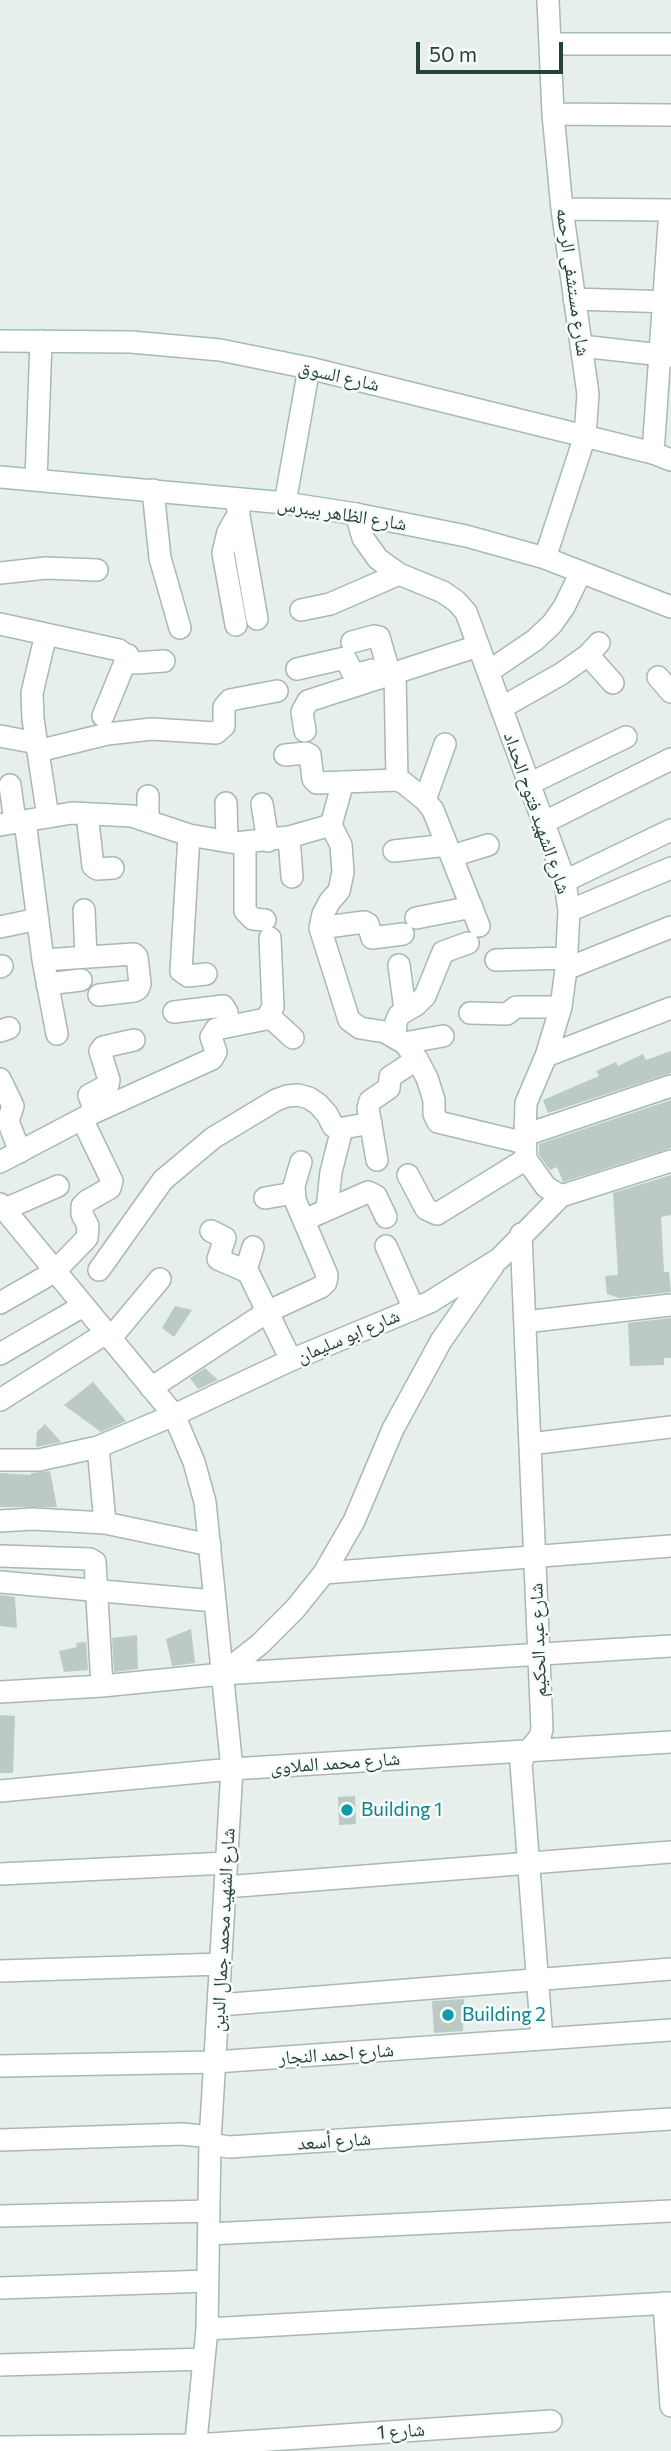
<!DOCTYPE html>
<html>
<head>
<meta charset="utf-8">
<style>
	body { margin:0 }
	#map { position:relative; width:671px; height:2451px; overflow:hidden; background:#e6efeb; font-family:Commissioner,sans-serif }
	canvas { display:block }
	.scale { position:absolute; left:416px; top:42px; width:147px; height:32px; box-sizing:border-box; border:4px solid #24423a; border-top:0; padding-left:9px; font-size:21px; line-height:24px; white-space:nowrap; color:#24423a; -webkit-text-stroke:5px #f7fbf9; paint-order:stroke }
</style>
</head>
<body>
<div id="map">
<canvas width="671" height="2451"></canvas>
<div class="scale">50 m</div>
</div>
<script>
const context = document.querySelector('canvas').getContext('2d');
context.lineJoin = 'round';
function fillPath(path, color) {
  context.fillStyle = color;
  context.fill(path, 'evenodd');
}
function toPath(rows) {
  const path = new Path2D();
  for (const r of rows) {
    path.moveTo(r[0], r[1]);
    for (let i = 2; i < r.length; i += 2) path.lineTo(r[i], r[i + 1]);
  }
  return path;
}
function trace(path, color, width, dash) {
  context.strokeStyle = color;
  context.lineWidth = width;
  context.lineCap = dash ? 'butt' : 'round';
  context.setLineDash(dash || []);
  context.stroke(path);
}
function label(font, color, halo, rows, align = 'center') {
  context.font = font + ' Commissioner,"Noto Naskh Arabic",sans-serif';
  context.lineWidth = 5;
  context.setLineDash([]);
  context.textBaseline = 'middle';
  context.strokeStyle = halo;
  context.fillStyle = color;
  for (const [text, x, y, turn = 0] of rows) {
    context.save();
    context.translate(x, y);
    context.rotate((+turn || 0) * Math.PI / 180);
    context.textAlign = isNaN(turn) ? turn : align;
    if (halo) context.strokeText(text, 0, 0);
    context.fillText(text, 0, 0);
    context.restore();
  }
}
const building = toPath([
	[671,1051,671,1073,548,1113,543,1100,599,1076,596,1071,616,1062,618,1066,643,1054,646,1060],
	[671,1100,671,1148,563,1182,557,1167,550,1170,539,1155,539,1144],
	[671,1175,671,1215,661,1217,664,1272,669,1272,671,1292,619,1298,607,1294,605,1276,618,1275,613,1193],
	[175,1306,192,1310,174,1337,162,1328],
	[671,1318,671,1358,664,1358,664,1365,630,1366,628,1323],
	[205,1368,218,1380,198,1389,190,1378],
	[93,1382,126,1421,101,1432,64,1405],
	[45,1424,61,1442,36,1447,37,1432],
	[50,1471,57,1507,0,1507,0,1473,31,1475,31,1473],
	[0,1595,15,1597,17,1628,0,1626],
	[191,1629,195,1663,172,1666,166,1639],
	[137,1635,138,1669,114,1672,112,1638],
	[86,1642,88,1670,64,1672,59,1651,77,1647,76,1643],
	[0,1715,15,1716,13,1773,0,1773],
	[355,1796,356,1824,339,1825,338,1797],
	[464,1999,463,2031,434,2033,432,2001]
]);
const street = toPath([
	[550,44,671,44],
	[553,114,671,115],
	[562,209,671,210],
	[574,299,671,302],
	[581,346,671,356],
	[653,453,670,210],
	[153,490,160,558,180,628],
	[236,499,257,619],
	[356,514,363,538,378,559,399,574,443,592,456,601,466,612,565,881,569,911,566,969,561,1007,546,1056,526,1103,525,1135,526,1159,546,1187,561,1196],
	[545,558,585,436,588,394,562,209,553,114,548,0],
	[0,573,46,568,97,570],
	[301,610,330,604,399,574],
	[0,624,119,650,135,663,164,661],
	[236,625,223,553,228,532,239,513],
	[46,634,32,693,33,719,48,817],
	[352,642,374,636,379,637,390,675],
	[588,655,613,683],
	[297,669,345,658,354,675,372,670,377,673],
	[488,672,535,640,552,624,564,607,581,572],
	[395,673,397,780],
	[658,677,671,692],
	[501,708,561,674,588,655,599,643],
	[103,716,128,655],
	[305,731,302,712,308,701,478,646],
	[0,736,37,743],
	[38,751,107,734,152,729,216,733,224,726,224,707,230,700,277,691],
	[285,755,306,753,310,755,313,779,317,783,397,780,404,783,425,800,433,810,479,926],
	[343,782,331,825,341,845,343,872,339,891,330,901,323,914,320,928,349,1020,360,1028,385,1032,404,1043,417,1059,427,1078,434,1100,434,1114,438,1122,525,1143],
	[529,784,626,737],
	[10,785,15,822],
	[148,796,148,821],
	[425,800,445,744],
	[226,803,227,841],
	[262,804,268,841],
	[87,814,93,866,97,869,113,868],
	[25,821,43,960,57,1034],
	[543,823,671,759],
	[0,825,72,813,132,816,189,835,236,843,289,837,331,825],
	[189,835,181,971,188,976,206,974],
	[289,837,292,877],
	[245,842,245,911,253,919,265,920],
	[394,851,447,845],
	[452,856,488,845],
	[565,881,671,830],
	[84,910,86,957],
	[569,911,671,868],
	[416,918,472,907],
	[0,927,38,919],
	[320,928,364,922,368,924,372,938,403,934],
	[43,960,134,954,137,957,140,984,138,989,134,991,99,995],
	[496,960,567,958],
	[399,965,405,1010],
	[0,967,2,966],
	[566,969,671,927],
	[47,984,81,980],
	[174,1012,223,1006,227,1012,228,1026],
	[470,1013,507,1014,516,1007,561,1007],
	[269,1016,293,1038],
	[0,1031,9,1028],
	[395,1037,396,1022,399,1015,416,1005,425,996,443,952,468,943],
	[404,1043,443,1036],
	[546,1056,671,1008],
	[0,1079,13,1106,8,1121,20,1152],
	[95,1112,89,1095,108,1085,109,1080,100,1051,103,1047,134,1040],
	[525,1135,671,1086],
	[377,1160,368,1108,370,1101,389,1088,390,1077,417,1059],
	[0,1162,95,1112,212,1059,216,1052,211,1037,216,1029,266,1019,273,1007,270,938],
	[408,1175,426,1209,437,1214,526,1159],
	[265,1198,294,1193],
	[0,1204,174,1415,194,1462,205,1502,232,1769,210,2141,207,2329,195,2451],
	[327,1209,331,1172,342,1129],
	[3,1210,58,1186],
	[304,1220,368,1192,376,1196,386,1217],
	[211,1231,225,1238,218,1259,248,1272,291,1360],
	[521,1234,542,1729,540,1737,524,1756,521,1764,542,2039],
	[386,1246,414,1309],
	[99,1270,163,1180,213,1138,276,1100,287,1096,298,1095,309,1098,318,1104,327,1114,333,1126,338,1129,371,1123],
	[246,1270,253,1247],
	[0,1303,54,1272,87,1238,88,1226,82,1214,82,1206,87,1201,110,1188,112,1181,82,1119],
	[525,1322,671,1305],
	[110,1339,160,1279],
	[0,1354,83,1306],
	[151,1388,267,1312,321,1287,326,1282,327,1275,295,1200,294,1186,301,1162],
	[0,1400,106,1333],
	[530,1444,671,1427],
	[98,1447,105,1523],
	[0,1460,39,1460,98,1447,174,1415,291,1360,414,1309,430,1302,499,1259,561,1196,671,1161],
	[0,1521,33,1519,105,1523,210,1545],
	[0,1556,90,1559,95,1562,102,1686],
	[324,1573,671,1546],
	[0,1582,215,1601],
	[222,1674,260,1644,295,1609,324,1573,354,1521,393,1429,441,1341,493,1266],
	[0,1692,102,1686,222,1674,671,1646],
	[0,1791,232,1769,671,1742],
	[0,1874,227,1863],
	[225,1887,671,1852],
	[0,1971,221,1964],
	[219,2005,671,1969],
	[0,2066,215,2062,671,2030],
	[0,2140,182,2134,202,2136,216,2145,229,2147,671,2119],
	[0,2216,209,2211],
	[209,2234,671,2211],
	[0,2288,208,2281],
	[664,2303,671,2406],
	[207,2329,671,2303],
	[0,2365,204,2359],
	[0,2447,196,2445,551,2421]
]);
const secondary = toPath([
	[0,341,131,342,220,350,309,368,653,453,671,460],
	[0,477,285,503,356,514,466,536,545,558,671,607],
	[36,480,41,341],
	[285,503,309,368]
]);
const markers = [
	[347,1810,7,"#0f9aa8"],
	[448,2015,7,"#0f9aa8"]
];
const streetNames = [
	["شارع مستشفى الرحمه",573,282,82],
	["شارع السوق",339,376,13],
	["شارع الظاهر بيبرس",342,514,9],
	["شارع الشهيد فتوح الحداد",537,813,71],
	["شارع ابو سليمان",348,1336,-23],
	["شارع عبد الحكيم",538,1640,-92],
	["شارع محمد الملاوى",335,1763,-4],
	["شارع الشهيد محمد جمال الدين",223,1930,-87],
	["شارع احمد النجار",336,2054,-4],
	["شارع أسعد",334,2141,-4],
	["شارع 1",401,2431,-4]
];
const cultureNames = [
	["Building 1",361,1810],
	["Building 2",462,2015]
];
fillPath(building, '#bbcac4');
trace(street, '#a8b8b2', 24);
trace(secondary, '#a4bbb3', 24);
trace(street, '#fff', 21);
trace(secondary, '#fff', 21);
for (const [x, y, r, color] of markers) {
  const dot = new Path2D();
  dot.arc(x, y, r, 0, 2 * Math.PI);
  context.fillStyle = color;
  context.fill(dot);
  trace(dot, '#f7fbf9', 2.5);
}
label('19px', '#24423a', '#f7fbf9', streetNames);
label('19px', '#0d838f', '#f7fbf9', cultureNames, 'left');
</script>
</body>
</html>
